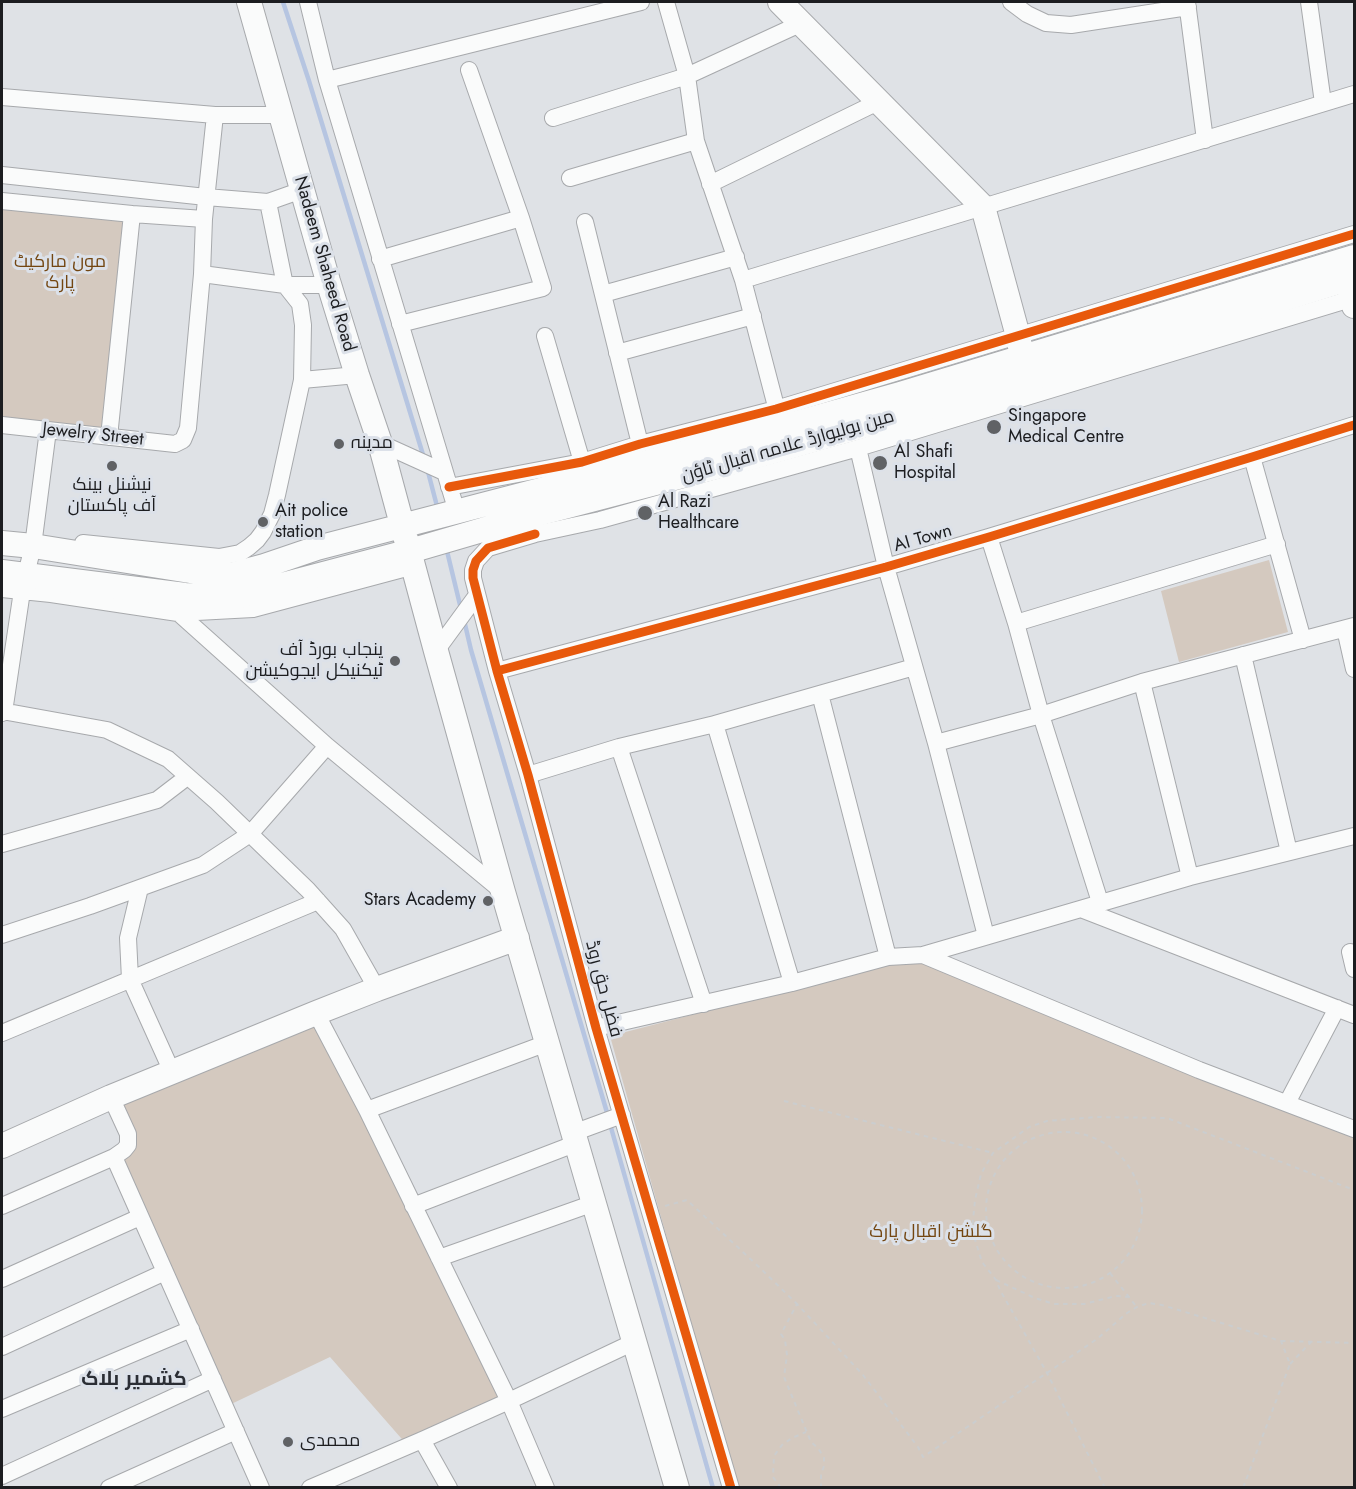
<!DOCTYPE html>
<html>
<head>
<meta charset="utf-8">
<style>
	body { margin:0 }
	#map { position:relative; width:1356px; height:1489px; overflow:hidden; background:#dfe2e6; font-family:Jost,sans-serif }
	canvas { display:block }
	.frame { position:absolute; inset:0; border:3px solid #1c1d20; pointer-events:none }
</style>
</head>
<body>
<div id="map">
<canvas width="1356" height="1489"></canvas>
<div class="frame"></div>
</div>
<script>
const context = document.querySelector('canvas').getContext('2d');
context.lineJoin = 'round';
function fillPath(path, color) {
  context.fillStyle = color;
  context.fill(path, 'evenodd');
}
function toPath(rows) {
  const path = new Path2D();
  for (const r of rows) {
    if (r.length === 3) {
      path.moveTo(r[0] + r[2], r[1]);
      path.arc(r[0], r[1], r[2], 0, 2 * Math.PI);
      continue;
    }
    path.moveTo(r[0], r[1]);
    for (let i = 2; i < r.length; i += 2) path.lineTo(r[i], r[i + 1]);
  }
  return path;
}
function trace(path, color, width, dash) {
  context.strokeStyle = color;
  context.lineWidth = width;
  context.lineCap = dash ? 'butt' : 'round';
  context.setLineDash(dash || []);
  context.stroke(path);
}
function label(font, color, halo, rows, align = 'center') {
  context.font = font + ' Jost,Cairo,sans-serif';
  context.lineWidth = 6;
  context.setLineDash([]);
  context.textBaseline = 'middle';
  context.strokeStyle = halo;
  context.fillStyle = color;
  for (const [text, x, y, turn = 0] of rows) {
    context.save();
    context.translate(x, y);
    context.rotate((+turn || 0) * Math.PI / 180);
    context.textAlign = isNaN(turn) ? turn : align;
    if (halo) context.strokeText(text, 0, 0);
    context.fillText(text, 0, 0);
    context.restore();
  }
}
const green = toPath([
	[2,207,125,220,101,430,2,420],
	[1269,560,1288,632,1179,662,1161,591],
	[923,955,1354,1129,1354,1487,737,1487,610,1036],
	[316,1013,509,1401,408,1446,330,1357,225,1407,114,1157,124,1150,111,1097]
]);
const stream = toPath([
	[283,2,309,81,424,458],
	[427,468,438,510],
	[446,547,461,609],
	[464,620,471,650,608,1116],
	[610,1124,713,1488]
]);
const path = toPath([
	[784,1101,993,1153],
	[1064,1210,78],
	[665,1206,687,1200,759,1267,797,1304],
	[1110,1273,1136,1306],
	[996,1280,1035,1298,1054,1304,1084,1304,1116,1296,1130,1297],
	[1281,1341,1354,1343],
	[1290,1364,1311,1342],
	[781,1488,773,1477,774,1456,782,1445,792,1438,806,1432],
	[821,1488,821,1474,824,1466,824,1458,818,1448,811,1442,784,1377,787,1355,785,1340,781,1334,797,1304,863,1375,918,1447,923,1457,1097,1339,1127,1313,1137,1307,1149,1303,1162,1305,1281,1341,1290,1364,1243,1488],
	[1105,1488,1047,1373,1000,1290,996,1280,982,1262,972,1230,975,1200,981,1174,993,1153,1029,1127,1047,1121,1097,1117,1167,1118,1354,1190]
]);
const street = toPath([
	[308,2,327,80,457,512],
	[666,2,687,76,696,141,743,280,779,418],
	[1011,2,1027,14,1046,23,1071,25,1188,7],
	[1187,2,1205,140],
	[1309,2,1323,103],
	[327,80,641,2],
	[2,97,215,115,281,115],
	[553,118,687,76,802,23],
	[2,175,206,197,268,202,302,190],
	[570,178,696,141],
	[710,184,880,101],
	[2,201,132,214,204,219],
	[585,222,640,444],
	[380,259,521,218],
	[202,274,285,285,319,285,328,281],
	[743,280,1354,94],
	[603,294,736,257],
	[400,324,543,288,521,218,469,70],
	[545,336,582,462],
	[617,353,753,316],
	[302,380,357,375],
	[2,425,175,444,183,440,188,428,202,274,204,219,215,115],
	[109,437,132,214],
	[380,443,444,472],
	[858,448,1354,298],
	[1252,457,1303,640],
	[449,487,582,462,640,444,776,409,1354,234],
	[533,526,535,534,600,520,858,448,886,567,936,743,986,936],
	[535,534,488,548,476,561,473,570,473,578,497,671,528,775,596,1028,731,1488],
	[989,537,1016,623,1041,715,1100,902],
	[83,543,219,557,240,553,249,547,257,540,263,532,272,514,277,495,302,380,303,325,300,304,285,285,268,202],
	[2,589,51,594,178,613,253,609,414,566],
	[154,591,327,746,503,892],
	[1016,623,1277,544],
	[1345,629,1354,669],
	[436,651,477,595],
	[1243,655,1289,852],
	[497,671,886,567,989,537,1252,457,1354,425],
	[1142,682,1190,877],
	[820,694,888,957],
	[2,711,107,730,168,759,217,802,308,890,343,929,377,989],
	[2,713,4,712,22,591,33,546,48,430],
	[715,724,792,983],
	[936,743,1041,715,1142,682,1354,626],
	[619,747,704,1004],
	[528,775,619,747,715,724,914,667],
	[2,844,157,800,187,777],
	[140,888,128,938,130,979,172,1072],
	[1081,909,1354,1015],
	[2,935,90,906,203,865,250,834,327,746],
	[1350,952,1354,969],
	[923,955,1199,1070,1354,1129],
	[316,1013,367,1110,509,1401,546,1488],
	[596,1028,792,983,888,957,923,955,1190,877,1354,836],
	[2,1033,318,901],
	[111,1097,128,1134,128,1145,124,1150,114,1157,261,1488],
	[1287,1103,1337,1008],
	[367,1110,547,1043],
	[573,1133,622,1115],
	[2,1206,114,1157],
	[413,1206,577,1143],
	[439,1258,594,1203],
	[2,1279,140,1217],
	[2,1347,165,1272],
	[2,1409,191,1329],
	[422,1440,449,1488],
	[2,1476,213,1379],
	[109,1488,236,1431],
	[310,1488,422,1440,509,1401,634,1342]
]);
const secondary = toPath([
	[249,2,328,281,357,375,380,443,436,651,503,892,677,1488],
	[780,2,983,207,1018,336,1022,357],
	[1343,266,1354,306],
	[2,543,33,546,215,575,234,574,264,566,317,548,782,427,900,394,1354,257],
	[2,572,185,595,209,597,240,596,410,551,530,516,740,461,1022,381,1354,277],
	[2,1146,111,1097,316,1013,377,989,517,938]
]);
const cycleway = toPath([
	[449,487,582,462,640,444,776,409,1354,234],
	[535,534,488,548,476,561,473,570,473,578,497,671,528,775,596,1028,731,1488],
	[497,671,886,567,989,537,1252,457,1354,425]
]);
const markers = [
	[994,427,8,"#606265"],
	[339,444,6,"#606265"],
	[880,463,8,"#606265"],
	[112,466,6,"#606265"],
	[645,513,8,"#606265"],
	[263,522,6,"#606265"],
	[395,661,6,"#606265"],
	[488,901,6,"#606265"],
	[288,1442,6,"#606265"]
];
const parkNames = [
	["مون مارکیٹ",60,263],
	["پارک",60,284],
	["گلشنِ اقبال پارک",931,1233]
];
const streetNames = [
	["Nadeem Shaheed Road",324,264,74],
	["Jewelry Street",93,435,6],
	["مین بولیوارڈ علامہ اقبال ٹاؤن",788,447,-16],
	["AI Town",923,539,-16],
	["فضل حق روڈ",603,989,75]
];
const poiNames = [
	["Singapore",1008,417],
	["Medical Centre",1008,438],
	["مدینہ",351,444],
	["Al Shafi",894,453],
	["Hospital",894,474],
	["نیشنل بینک",112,486,"center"],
	["آف پاکستان",112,507,"center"],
	["Al Razi",658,503],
	["Healthcare",658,524],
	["Ait police",275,512],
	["station",275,533],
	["پنجاب بورڈ آف",383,651,"right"],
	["ٹیکنیکل ایجوکیشن",383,672,"right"],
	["Stars Academy",476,901,"right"],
	["محمدی",300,1442]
];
const neighbourhoodNames = [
	["کشمیر بلاک",134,1380]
];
fillPath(green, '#d4c9bf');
trace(stream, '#b6c5e1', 4.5);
trace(street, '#a7a9ac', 18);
trace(secondary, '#a7a9ac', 26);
trace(path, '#cbcdce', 2, [4.5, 4.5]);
trace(street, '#fafbfb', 16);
trace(secondary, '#fafbfb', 24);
trace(cycleway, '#e8590c', 9);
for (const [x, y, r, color] of markers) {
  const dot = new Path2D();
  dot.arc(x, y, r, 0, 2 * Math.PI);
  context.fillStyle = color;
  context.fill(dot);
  trace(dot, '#dce1e9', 2);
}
label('18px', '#734611', '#dce1e9', parkNames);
label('18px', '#1c1d20', '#dce1e9', streetNames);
label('18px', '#1c1d20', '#dce1e9', poiNames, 'left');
label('bold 20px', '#2b2e35', '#dce1e9', neighbourhoodNames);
</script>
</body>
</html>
